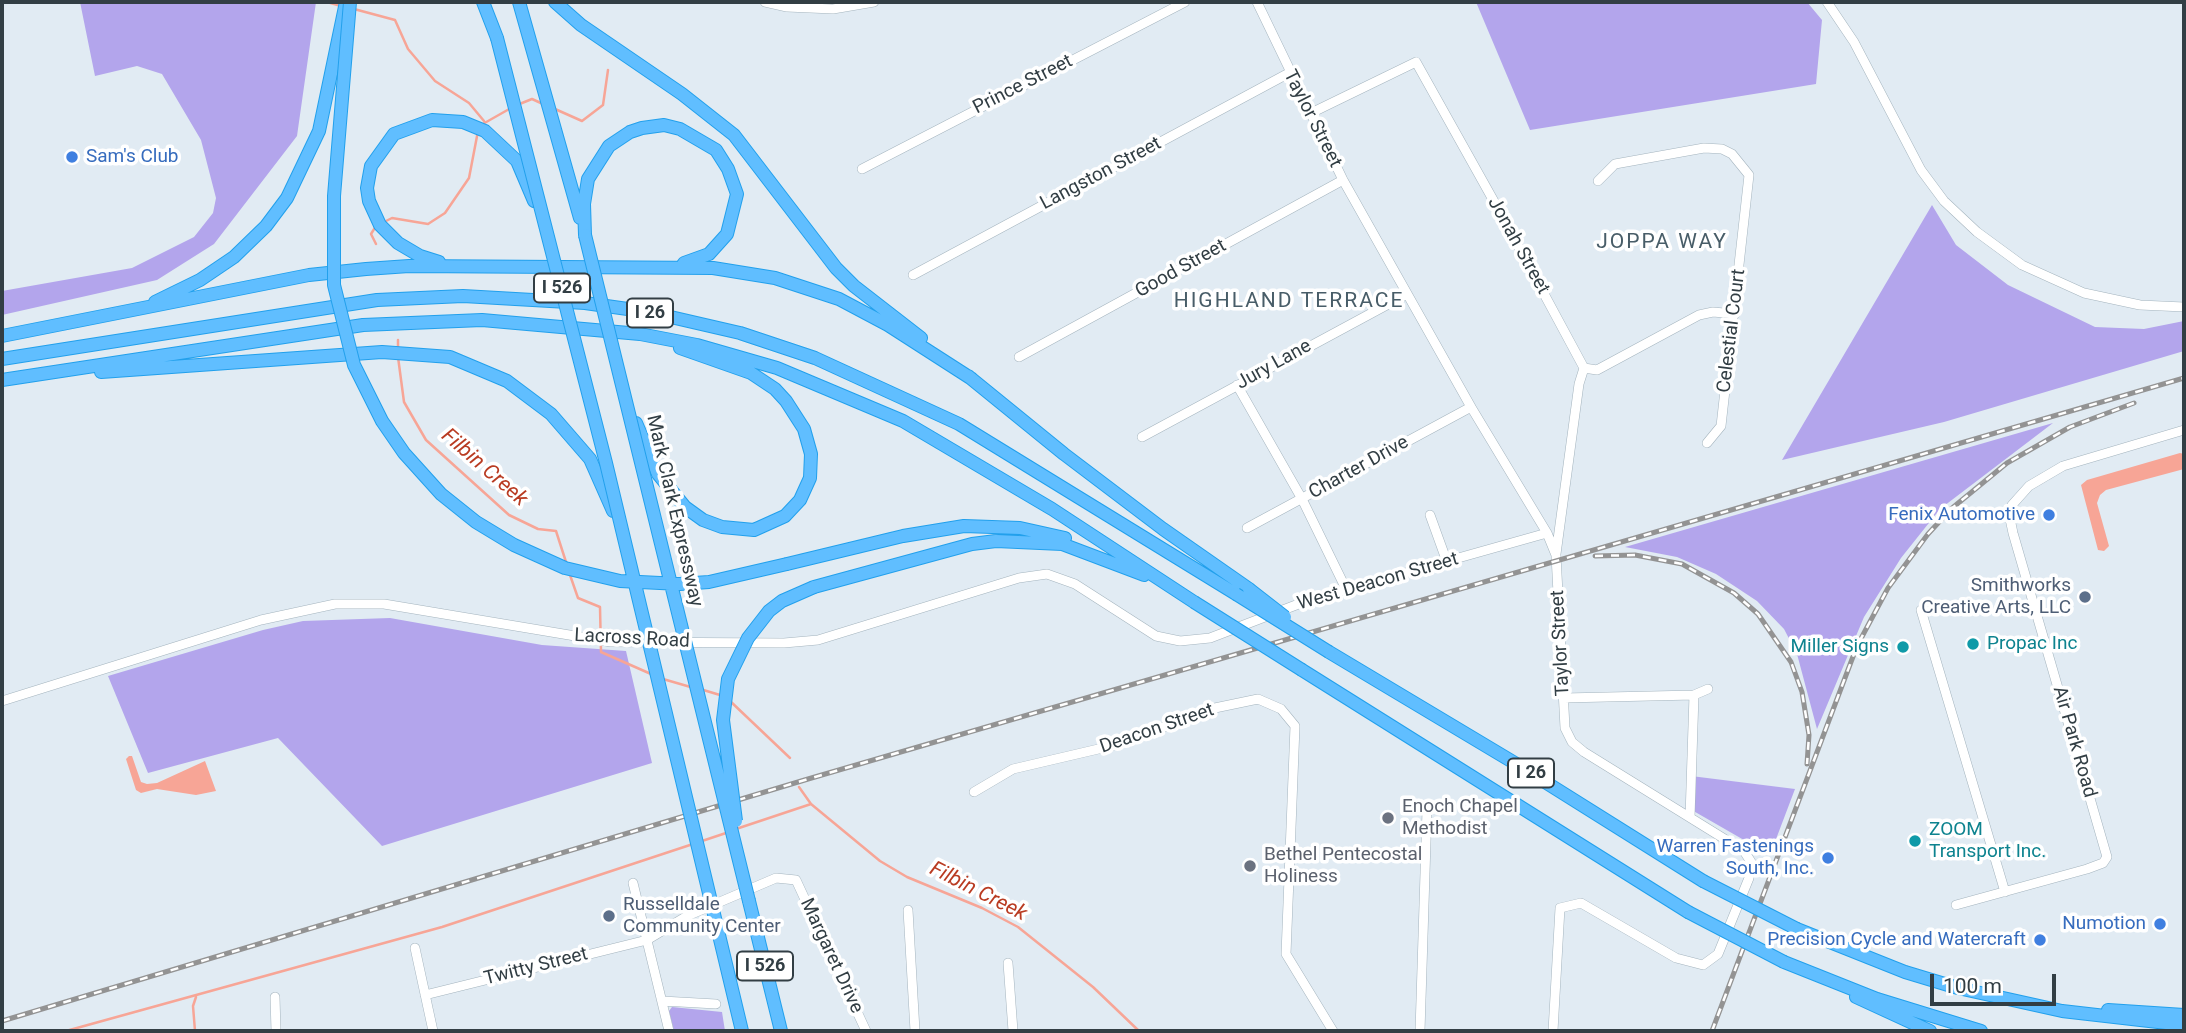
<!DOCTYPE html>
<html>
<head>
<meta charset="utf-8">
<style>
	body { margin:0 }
	#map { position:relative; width:2186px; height:1033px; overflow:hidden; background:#e1ebf3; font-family:Roboto,sans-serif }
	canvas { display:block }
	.frame { position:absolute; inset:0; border:4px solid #323e44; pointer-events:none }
	.scale { position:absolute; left:1930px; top:974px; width:126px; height:32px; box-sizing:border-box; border:4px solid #323e44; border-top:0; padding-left:9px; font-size:21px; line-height:24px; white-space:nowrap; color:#323e44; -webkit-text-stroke:5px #fff; paint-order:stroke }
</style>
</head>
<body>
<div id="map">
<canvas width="2186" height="1033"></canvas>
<div class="frame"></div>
<div class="scale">100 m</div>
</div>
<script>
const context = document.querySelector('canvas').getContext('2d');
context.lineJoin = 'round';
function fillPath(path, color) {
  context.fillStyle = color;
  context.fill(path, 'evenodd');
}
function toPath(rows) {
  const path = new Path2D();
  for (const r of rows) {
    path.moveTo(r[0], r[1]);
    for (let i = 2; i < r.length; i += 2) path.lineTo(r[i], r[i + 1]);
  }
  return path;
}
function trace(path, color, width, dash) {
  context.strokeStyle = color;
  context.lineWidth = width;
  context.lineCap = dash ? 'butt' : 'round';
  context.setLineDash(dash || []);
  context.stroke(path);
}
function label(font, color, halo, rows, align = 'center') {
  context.font = font + ' Roboto,sans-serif';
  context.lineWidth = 7;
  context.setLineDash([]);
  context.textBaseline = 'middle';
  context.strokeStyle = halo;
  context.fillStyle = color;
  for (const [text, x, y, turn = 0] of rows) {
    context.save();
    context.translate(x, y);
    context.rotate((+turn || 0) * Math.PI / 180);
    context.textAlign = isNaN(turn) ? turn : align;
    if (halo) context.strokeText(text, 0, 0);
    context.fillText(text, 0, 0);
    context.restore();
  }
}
const green = toPath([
	[80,2,316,2,297,136,214,244,157,280,2,315,2,291,132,268,194,237,213,213,216,198,201,140,162,74,137,66,95,76],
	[1476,2,1807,2,1822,20,1816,84,1530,130],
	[1932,205,1956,245,2008,285,2095,327,2144,329,2184,321,2184,351,1944,422,1782,460],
	[2053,423,1940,509,1901,558,1864,617,1817,729,1797,654,1784,629,1757,601,1716,574,1677,557,1625,547],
	[390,618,542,645,626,651,652,763,382,846,278,738,148,773,108,676,263,630,303,621],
	[1691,776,1795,789,1770,855,1690,809],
	[672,1007,722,1012,725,1031,674,1031,669,1011]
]);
const water = toPath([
	[2180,453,2184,454,2184,469,2106,490,2100,495,2097,503,2109,546,2104,551,2098,550,2081,485,2087,480],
	[129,756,132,756,141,782,147,784,157,783,205,761,216,791,196,795,157,789,141,793,136,790,126,759]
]);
const stream = toPath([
	[327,2,341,6],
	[354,9,395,20,408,49,435,81,469,103,484,121],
	[517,105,532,99,543,104],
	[555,109,582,121,603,105,608,70],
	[481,125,511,108],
	[382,223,392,218,428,224,445,213,469,178,478,131],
	[376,244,371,234,376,226],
	[398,340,398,351],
	[398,357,404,402,426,440,509,515,538,529,556,531,566,562],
	[570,575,578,598,600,607,601,652,651,674],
	[663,679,694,688],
	[700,689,720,695],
	[729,700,790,758],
	[799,787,811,804,880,861,907,877,982,908,1018,927,1093,987,1139,1031],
	[736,829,811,804],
	[699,842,726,833],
	[66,1031,442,927,693,844],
	[195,1031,193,1006,196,997]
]);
const minor = toPath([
	[765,2,787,7,833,9,874,2],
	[1257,2,1343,180,1471,407,1547,533,1556,555,1565,728,1572,742,1584,752,1744,851,1751,862,1749,878,1718,954,1703,965,1676,958,1581,903,1560,908,1553,1031],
	[1827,2,1854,42,1921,170,1944,201,1977,232,2022,265,2084,293,2140,305,2184,307],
	[1309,114,1416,62,1501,214,1584,368,1579,384,1556,554],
	[862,169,1185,2],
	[1598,181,1615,164,1704,148,1722,149,1732,154,1749,175,1721,426,1707,443],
	[913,275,1289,73],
	[1019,357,1343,180],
	[1584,368,1597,370,1699,315,1713,312,1735,314],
	[1237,385,1302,499,1347,591],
	[1142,437,1407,294],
	[1430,515,1447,562],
	[1247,528,1471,407],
	[1921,610,2005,892],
	[1564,698,1694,695,1708,689],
	[2,701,261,620,335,604,384,604,611,642,784,643,818,640,1019,578,1047,574,1075,584,1156,636,1180,641,1210,638,1309,600,1547,533],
	[974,792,1013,769,1124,743,1210,709,1258,699,1281,709,1295,726,1286,954,1333,1031],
	[1690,817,1694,695],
	[633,883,669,1031],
	[1956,905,2087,869,2103,863,2107,857,2013,533,2009,514,2012,505,2029,486,2063,466,2184,430],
	[908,910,915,1031],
	[415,948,433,1031],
	[1008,963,1013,1031],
	[425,995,647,940,687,916,776,878,796,880,866,1031],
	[275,997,276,1031],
	[662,1001,716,1004],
	[1420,1031,1427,810]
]);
const highway = toPath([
	[483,2,497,38],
	[519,2,580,218],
	[555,2,581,25,682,94,734,135,836,268,854,286,921,338],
	[585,235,584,204,588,179,609,146,630,132,642,128,664,125,680,129,716,150,728,169,737,194,727,234,709,254,684,263],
	[439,262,420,256,398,243,380,225,369,201,367,188,371,166,394,134,432,120,463,122,485,131,517,161,534,201],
	[155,302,200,280,234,257,266,226,287,198,319,131,346,2],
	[2,336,309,275,366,269,409,266,713,268,775,278,839,299,888,325,972,379],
	[2,359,377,300,463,296,585,303,649,312,740,333,815,358,959,424,1236,594],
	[101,372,382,352,450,357,507,381,551,414,590,459,613,511],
	[968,376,1064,454,1163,529,1249,589],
	[2,380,363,325,482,320,640,334,697,345,777,368,903,421,1052,509,1194,602],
	[636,423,658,474,685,507,703,520,722,527,754,530,785,516,800,500,810,478,811,454,804,429,786,401,775,389,751,373,680,348],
	[787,564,903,536,964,526,1020,528,1065,538],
	[814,587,972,544,996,541,1062,544,1144,575],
	[1329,652,1518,765,1703,881],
	[1302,670,1688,912],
	[749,901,781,1031],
	[1797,929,1905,972,1958,988,2062,1011,2184,1025],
	[1784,962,1877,999,1981,1031],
	[1856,997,1930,1031],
	[2108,1010,2184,1015]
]);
const rail = toPath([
	[1595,556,1635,555,1682,564,1734,593,1758,614,1791,662,1802,692,1809,735,1807,764],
	[2,1021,808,779,2184,378],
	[1712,1031,1857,646,1888,588,1928,534,1951,509,2007,463,2070,427,2134,403]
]);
const highwayBridge = toPath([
	[350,2,334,196,334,285,354,365,382,421,404,453,441,494,476,522,514,545,565,568,620,581,680,584,709,582,787,564],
	[497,38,606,463,742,1031],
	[585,235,749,901],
	[1249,589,1285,617],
	[1236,594,1329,652],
	[1194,602,1302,670],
	[736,821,723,720,728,679,748,638,769,611,782,601,814,587],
	[1703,881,1797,929],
	[1688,912,1784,962]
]);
const markers = [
	[72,157,7,"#3f7fe0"],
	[2049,515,7,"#3f7fe0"],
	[2085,597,7,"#5c6f8a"],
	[1973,644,7,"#0f9aa8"],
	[1903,647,7,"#0f9aa8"],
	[1388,818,7,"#6b7280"],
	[1915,841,7,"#0f9aa8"],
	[1828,858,7,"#3f7fe0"],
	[1250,866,7,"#6b7280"],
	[609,916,7,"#5c6f8a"],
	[2160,924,7,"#3f7fe0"],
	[2040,940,7,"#3f7fe0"]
];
const shields = [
	[562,288,56],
	[650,313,46],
	[1531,773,46],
	[765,966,56]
];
const shieldNames = [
	["I 526",562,288],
	["I 26",650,313],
	["I 26",1531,773],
	["I 526",765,966]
];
const streetNames = [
	["Prince Street",1023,85,-27],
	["Taylor Street",1312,119,63],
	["Langston Street",1101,174,-28],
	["Jonah Street",1518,246,61],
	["Good Street",1181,269,-29],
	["Celestial Court",1732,331,-83],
	["Jury Lane",1274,365,-29],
	["Charter Drive",1359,468,-29],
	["Mark Clark Expressway",674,511,77],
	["West Deacon Street",1378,582,-16],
	["Lacross Road",632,639,3],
	["Taylor Street",1561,643,-93],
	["Deacon Street",1157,729,-19],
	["Air Park Road",2074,742,74],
	["Margaret Drive",831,956,65],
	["Twitty Street",536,967,-14]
];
const shopNames = [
	["Sam's Club",86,157,"left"],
	["Fenix Automotive",2035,515],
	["Warren Fastenings",1814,847],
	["South, Inc.",1814,869],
	["Numotion",2146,924],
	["Precision Cycle and Watercraft",2026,940]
];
const serviceNames = [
	["Smithworks",2071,586],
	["Creative Arts, LLC",2071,608],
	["Russelldale",623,905,"left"],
	["Community Center",623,927,"left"]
];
const cultureNames = [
	["Propac Inc",1987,644],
	["Miller Signs",1889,647,"right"],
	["ZOOM",1929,830],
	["Transport Inc.",1929,852]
];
const worshipNames = [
	["Enoch Chapel",1402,807],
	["Methodist",1402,829],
	["Bethel Pentecostal",1264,855],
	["Holiness",1264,877]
];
const neighbourhoodNames = [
	["JOPPA WAY",1662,243],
	["HIGHLAND TERRACE",1289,302]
];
const waterNames = [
	["Filbin Creek",484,468,41],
	["Filbin Creek",978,892,27]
];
fillPath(green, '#b3a5ec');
fillPath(water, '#f7a596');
trace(stream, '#f7a596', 2.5);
trace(minor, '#a4b4be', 10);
trace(highway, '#22a0ec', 14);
trace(minor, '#fff', 9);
trace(highway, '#60beff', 12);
trace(rail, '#939393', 5);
trace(rail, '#fff', 2.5, [8]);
trace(highwayBridge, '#22a0ec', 14, []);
trace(highwayBridge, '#60beff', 12);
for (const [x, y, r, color] of markers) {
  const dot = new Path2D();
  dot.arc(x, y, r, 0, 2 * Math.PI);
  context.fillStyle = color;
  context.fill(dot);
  trace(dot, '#fff', 2.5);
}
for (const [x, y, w] of shields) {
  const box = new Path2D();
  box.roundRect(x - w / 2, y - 14.5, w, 29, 5);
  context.fillStyle = '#fff';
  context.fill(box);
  trace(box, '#323e44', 2);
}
label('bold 18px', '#323e44', null, shieldNames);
label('19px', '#323e44', '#fff', streetNames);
label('19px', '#366cbe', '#fff', shopNames, 'right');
label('19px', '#4e5e75', '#fff', serviceNames, 'right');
label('19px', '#0d838f', '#fff', cultureNames, 'left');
label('19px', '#5b616d', '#fff', worshipNames, 'left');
context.letterSpacing = '2px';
label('21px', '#485d68', '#fff', neighbourhoodNames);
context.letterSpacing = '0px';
label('italic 21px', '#b93b22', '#fff', waterNames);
</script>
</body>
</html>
